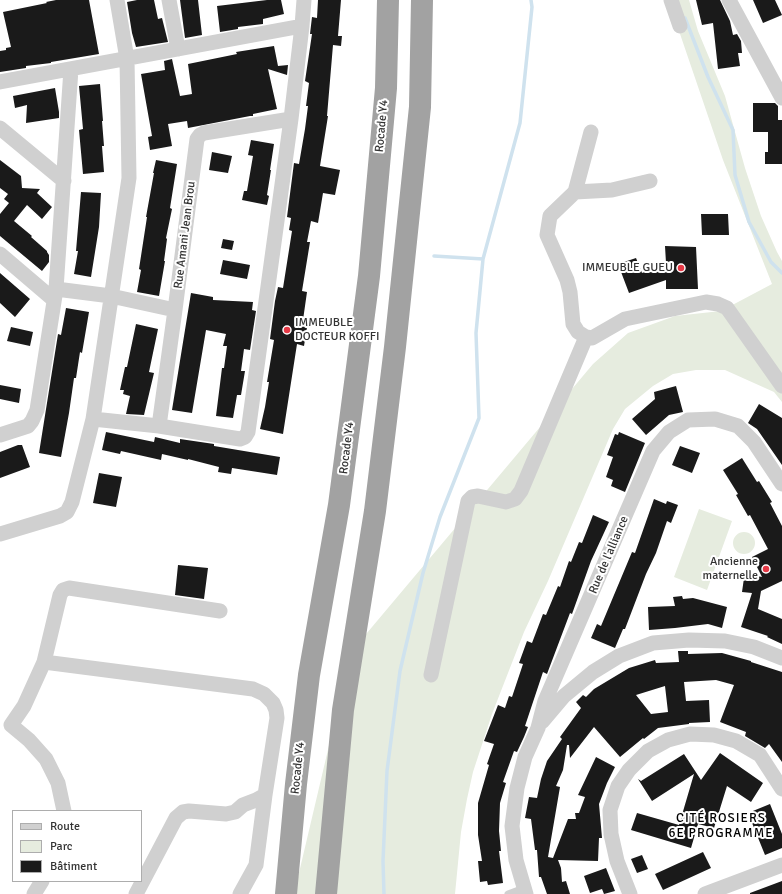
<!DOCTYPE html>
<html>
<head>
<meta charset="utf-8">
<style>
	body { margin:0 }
	#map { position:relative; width:782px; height:894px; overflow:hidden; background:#fff; font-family:Signika,sans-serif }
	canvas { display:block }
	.legend { position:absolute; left:12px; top:810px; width:130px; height:72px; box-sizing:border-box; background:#fff; border:1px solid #adadad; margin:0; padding:5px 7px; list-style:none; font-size:12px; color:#333 }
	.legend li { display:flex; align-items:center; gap:8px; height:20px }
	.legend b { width:20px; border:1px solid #adadad }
</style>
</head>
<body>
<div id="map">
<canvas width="782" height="894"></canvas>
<ul class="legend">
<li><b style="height:5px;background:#d0d0d0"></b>Route</li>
<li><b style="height:11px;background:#e6ecdf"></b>Parc</li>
<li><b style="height:11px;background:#1a1a1a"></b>Bâtiment</li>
</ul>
</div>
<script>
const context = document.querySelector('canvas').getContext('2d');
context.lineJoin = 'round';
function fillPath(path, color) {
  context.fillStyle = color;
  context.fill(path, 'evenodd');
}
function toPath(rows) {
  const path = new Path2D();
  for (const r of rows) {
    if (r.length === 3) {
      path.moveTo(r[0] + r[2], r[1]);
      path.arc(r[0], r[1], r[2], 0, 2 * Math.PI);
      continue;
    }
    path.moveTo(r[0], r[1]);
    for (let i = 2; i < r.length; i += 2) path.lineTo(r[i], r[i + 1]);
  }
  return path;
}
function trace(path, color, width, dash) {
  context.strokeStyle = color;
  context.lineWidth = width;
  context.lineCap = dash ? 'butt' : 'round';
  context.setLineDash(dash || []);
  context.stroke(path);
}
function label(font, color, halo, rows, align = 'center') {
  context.font = font + ' Signika,sans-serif';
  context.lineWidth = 4;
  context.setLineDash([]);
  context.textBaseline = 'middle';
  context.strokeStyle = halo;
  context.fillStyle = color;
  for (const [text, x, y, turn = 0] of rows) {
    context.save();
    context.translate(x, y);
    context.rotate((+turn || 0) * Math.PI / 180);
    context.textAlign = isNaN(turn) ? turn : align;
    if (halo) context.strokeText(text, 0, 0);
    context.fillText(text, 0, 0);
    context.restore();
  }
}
const green = toPath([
	[666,0,689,0,698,31,725,96,745,168,761,216,777,252,782,261,782,402,774,392,725,370,696,370,673,374,653,386,625,409,613,429,548,581,524,632,492,714,473,772,467,799,461,832,455,894,294,894,351,652,593,364,628,333,675,316,721,311,772,284,723,160,678,28],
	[699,509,732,521,707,590,674,577],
	[744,543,11]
]);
const stream = toPath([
	[685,18,708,77,733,130,735,175,749,222,771,262,782,273],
	[434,256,483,259],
	[384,894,383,861,387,771,400,671,423,573,440,517,479,418,476,333,483,259,520,123,532,7,531,0]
]);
const building = toPath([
	[56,0,89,0,99,54,51,62,51,63,26,66,26,68,0,72,0,51,6,50,6,48,11,47,3,12,47,3,46,2],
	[137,0,154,0,158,19,162,18,168,42,136,47,132,33,127,2],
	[180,0,198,0,202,35,185,38],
	[267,0,281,0,284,14,263,19,263,24,238,27,238,29,220,32,217,6],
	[318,0,341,0,338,36,342,36,341,46,333,45,327,116,328,116,320,166,340,170,335,195,323,193,318,223,311,221,307,242,310,242,302,291,307,292,303,320,308,321,304,346,297,344,283,434,260,429,265,407,269,382,267,382,274,340,270,339,275,301,278,287,283,288,292,231,289,230,291,218,287,217,294,163,299,164,305,129,308,106,306,106,309,83,305,81,312,34,310,34,312,17,317,18],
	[696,0,720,0,730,21,733,35,737,34,741,41,742,53,738,53,740,66,718,69,713,23,702,25],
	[753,0,775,0,782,15,763,23],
	[274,46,278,66,288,65,287,75,268,69,277,109,253,114,253,116,250,116,188,128,187,121,168,124,172,146,150,150,148,137,152,136,141,74,165,70,164,61,172,59,180,96,192,94,188,64,237,54,236,52],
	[100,84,103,121,102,121,104,146,102,146,104,172,83,174,79,130,83,129,79,86],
	[55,88,59,112,59,118,26,123,27,105,15,108,13,96],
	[753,103,775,103,778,106,778,120,782,120,782,164,765,164,765,152,768,152,768,132,753,132],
	[251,140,274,144,270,170,271,170,267,195,269,196,267,205,242,200,244,191,247,191,253,156,248,155],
	[212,152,232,156,228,173,209,170],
	[0,160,21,176,22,188,40,189,37,193,52,207,42,219,27,205,14,221,32,236,31,237,47,251,47,252,49,255,49,262,42,271,0,236,0,214,9,203,4,199,8,194,0,188],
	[156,160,177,164,170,208,172,209,166,238,167,239,164,261,165,261,159,296,137,292,141,270,139,269,147,217,146,217,154,173,153,173],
	[81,192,101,193,99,227,91,277,74,274,78,251,76,251],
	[701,214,728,214,729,235,702,235],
	[223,239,234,241,232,250,221,248],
	[665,246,696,247,698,289,666,289,666,280,629,293,618,264,636,258,642,273,666,263],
	[223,260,250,265,247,279,220,274],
	[0,273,30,299,15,317,0,303],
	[191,293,213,297,213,300,253,302,252,310,256,311,250,350,244,349,241,371,245,371,241,395,237,395,233,418,216,416,222,368,224,368,227,346,223,346,226,334,206,330,192,413,172,410],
	[66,308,89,312,82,353,80,352,76,378,74,378,69,413,61,457,39,453,58,334,61,335],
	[136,324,158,329,149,372,154,373,144,415,126,414,130,396,123,394,124,390,120,390,125,367,127,367],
	[11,327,33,332,30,346,7,341],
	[0,385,21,389,19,403,0,399],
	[676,386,683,412,669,415,646,435,632,419,655,399,654,392],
	[759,404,782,418,782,465,757,429,748,423],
	[106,432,154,442,155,437,180,443,180,439,214,444,214,446,280,457,277,475,232,468,231,474,218,472,219,467,188,459,188,460,162,454,161,460,121,451,120,454,102,450],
	[619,432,645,443,625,492,611,486,613,480,606,477,613,457,607,455,615,434,618,435],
	[18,445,22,445,30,467,0,478,0,452],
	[680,446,700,453,692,473,672,465],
	[742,458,757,482,759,481,772,502,770,503,782,526,782,581,761,591,758,609,782,619,782,644,767,637,768,636,741,627,752,593,742,592,744,578,756,580,757,576,762,577,752,557,768,549,750,515,748,516,736,495,738,494,723,470],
	[99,473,122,477,116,507,93,503],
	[654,499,666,504,667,501,678,505,671,523,667,521,656,553,646,574,625,629,623,629,615,648,591,638,597,624,601,626,632,552,635,553],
	[593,515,609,522,591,561,572,614,570,613,547,674,543,672,525,726,528,727,524,737,517,752,514,751,503,782,506,783,500,803,499,831,501,851,499,851,503,883,488,885,487,881,480,882,478,861,482,861,478,835,478,803,489,765,487,764,494,744,484,741,498,705,505,708,509,696,512,697,523,664,519,663,527,641,532,643,543,614,546,615,558,586,560,587,569,561,571,562,579,542,582,543],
	[178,565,208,568,204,599,175,595],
	[682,596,683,599,693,598,727,607,722,628,708,624,675,628,649,630,648,607,675,606,673,597],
	[678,651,688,651,688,654,722,653,751,661,751,662,782,672,782,762,769,744,765,748,745,736,746,732,720,722,734,685,716,680,684,682,686,701,709,700,710,722,689,723,689,724,658,728,644,739,643,738,620,757,594,727,570,758,569,745,567,745,563,770,556,786,560,787,548,857,553,858,568,819,576,819,575,813,579,813,585,797,578,795,596,757,615,767,607,783,599,804,602,838,599,838,598,861,558,860,561,868,562,882,566,881,570,894,547,894,541,877,539,877,537,850,535,850,531,819,525,818,529,797,537,798,541,779,547,761,562,739,560,737,581,708,576,702,583,695,586,697,594,689,629,668,655,660,656,663,679,662],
	[665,686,668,712,651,714,636,695],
	[720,753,763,783,751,802,727,786,714,828,698,824,691,848,631,830,637,813,679,825,694,774,652,801,638,779,641,781,684,754,701,780],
	[770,804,782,834,782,848,765,855,748,813],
	[703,852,711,868,663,890,655,874],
	[642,855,648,869,637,873,631,859],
	[606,868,615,891,604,894,602,889,590,893,584,876],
	[782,881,782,894,750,894,750,893]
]);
const service = toPath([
	[508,894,524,888]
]);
const minor = toPath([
	[169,0,178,49],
	[671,0,680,26],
	[729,0,782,98],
	[0,82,302,26],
	[0,128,64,181],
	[591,132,575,192,550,216,547,235,567,280,570,292,573,324,578,332,586,337,592,338,625,319,706,302,718,304,727,308,782,386],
	[575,192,612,190,650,181],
	[0,254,54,300],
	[56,289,111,296,175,310],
	[93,419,159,426,240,439,245,437,248,432,291,119,302,26,304,0],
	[159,426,175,310,197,139,200,135,204,133,291,119],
	[0,435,28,426,32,421,37,410,56,289,71,69],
	[0,534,60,516,67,512,72,502,93,419,129,178,127,59,117,0],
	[44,662,253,689,264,694,273,703,276,710,277,718,265,795,256,800,243,805,235,812,226,814,189,811,183,812,176,818,136,894],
	[431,675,468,501,472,497,478,496,506,502,515,499,521,491,586,337],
	[542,722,564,696,593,672,619,656,653,643,689,640,725,641,754,647,782,658],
	[64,811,58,783,46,759,29,740,11,725,24,706,44,662,60,595,63,590,69,588,220,611],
	[34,894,42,881],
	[240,894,256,865,265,795],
	[526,894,516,860,512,826,517,788,525,757,538,728,545,701,653,451,669,432,688,420,715,419,738,426,754,442,782,484],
	[630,894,617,861,611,834,610,810,618,786,629,770,648,751,668,740,690,734,714,735,736,741,760,755,782,789],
	[705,894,782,865]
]);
const trunk = toPath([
	[286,894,296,784,309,675,339,505,369,276,386,88,388,0],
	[326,894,343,710,375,511,395,347,420,107,422,0]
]);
const markers = [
	[681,268,4,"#e63946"],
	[287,330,4,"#e63946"],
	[766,569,4,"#e63946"]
];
const streetNames = [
	["Rocade Y4",382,126,-85],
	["Rue Amani Jean Brou",185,235,-83],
	["Rocade Y4",347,448,-83],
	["Rue de l'alliance",609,555,-67],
	["Rocade Y4",298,768,-84]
];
const poiNames = [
	["IMMEUBLE GUEU",673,268],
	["IMMEUBLE",295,323,"left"],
	["DOCTEUR KOFFI",295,337,"left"],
	["Ancienne",758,562],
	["maternelle",758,576]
];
const neighbourhoodNames = [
	["CITÉ ROSIERS",721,819],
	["6E PROGRAMME",721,834]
];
fillPath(green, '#e6ecdf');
trace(stream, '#cfe2ee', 3.5);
fillPath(building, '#1a1a1a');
trace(service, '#d0d0d0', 7);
trace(minor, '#d0d0d0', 15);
trace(trunk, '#a2a2a2', 22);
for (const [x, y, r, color] of markers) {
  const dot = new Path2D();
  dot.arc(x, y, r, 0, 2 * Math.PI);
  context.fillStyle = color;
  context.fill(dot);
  trace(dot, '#fff', 1.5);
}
label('12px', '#333', '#fff', streetNames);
label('12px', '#333', '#fff', poiNames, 'right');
context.letterSpacing = '1px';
label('13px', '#000', '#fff', neighbourhoodNames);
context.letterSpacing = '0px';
</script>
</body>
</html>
